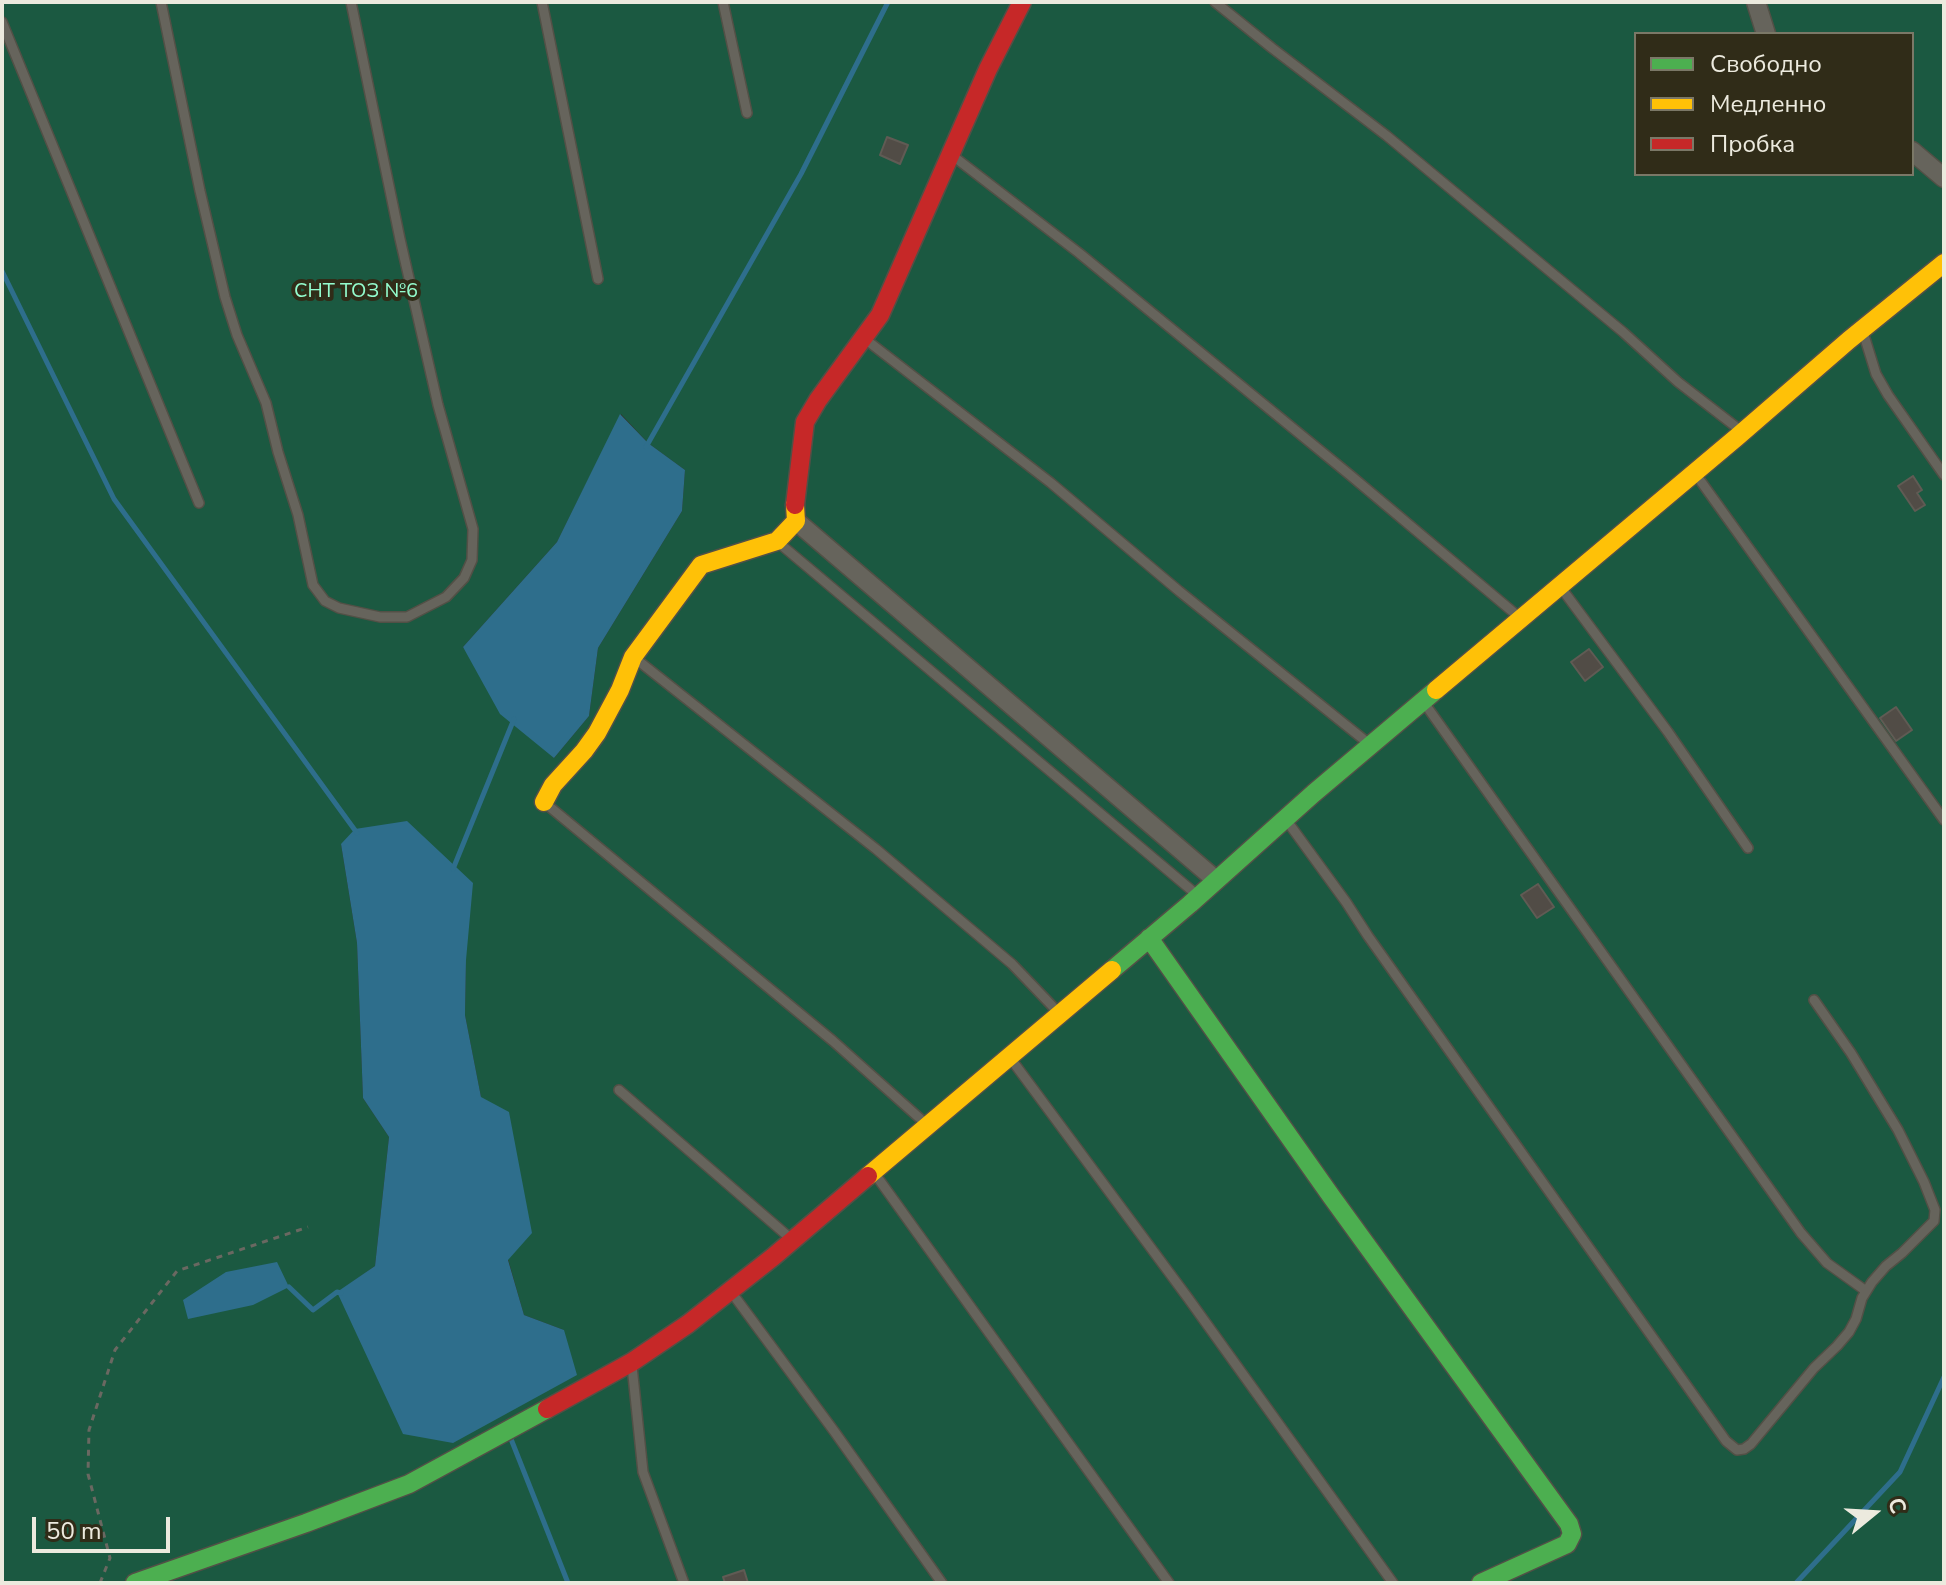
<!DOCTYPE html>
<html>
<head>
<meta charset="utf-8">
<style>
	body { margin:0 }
	#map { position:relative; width:1946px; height:1585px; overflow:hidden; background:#343228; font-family:"Nunito Sans",sans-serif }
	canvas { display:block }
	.frame { position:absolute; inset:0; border:4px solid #eceade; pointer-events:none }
	.legend { position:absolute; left:1634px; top:32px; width:280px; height:144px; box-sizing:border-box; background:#302c18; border:2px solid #7b7867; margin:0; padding:10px 14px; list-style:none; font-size:24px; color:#eceade }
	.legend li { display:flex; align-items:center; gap:16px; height:40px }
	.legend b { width:40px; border:2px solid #7b7867 }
	.north { position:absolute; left:1834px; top:1473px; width:80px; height:80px; -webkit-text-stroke:6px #302c18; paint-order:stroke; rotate:72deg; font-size:22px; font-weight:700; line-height:32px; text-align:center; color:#eceade }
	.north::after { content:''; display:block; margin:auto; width:28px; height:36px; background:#eceade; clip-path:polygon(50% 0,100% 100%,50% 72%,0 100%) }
	.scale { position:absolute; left:32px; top:1517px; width:138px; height:36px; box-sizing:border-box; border:4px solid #eceade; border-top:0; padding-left:10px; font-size:24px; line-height:28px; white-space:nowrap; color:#eceade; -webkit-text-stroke:6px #302c18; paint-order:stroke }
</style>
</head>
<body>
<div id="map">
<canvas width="1946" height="1585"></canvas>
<div class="frame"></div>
<ul class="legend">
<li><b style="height:10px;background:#4caf50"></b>Свободно</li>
<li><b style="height:10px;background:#ffc107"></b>Медленно</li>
<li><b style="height:10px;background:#c62828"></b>Пробка</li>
</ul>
<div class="north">С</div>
<div class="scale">50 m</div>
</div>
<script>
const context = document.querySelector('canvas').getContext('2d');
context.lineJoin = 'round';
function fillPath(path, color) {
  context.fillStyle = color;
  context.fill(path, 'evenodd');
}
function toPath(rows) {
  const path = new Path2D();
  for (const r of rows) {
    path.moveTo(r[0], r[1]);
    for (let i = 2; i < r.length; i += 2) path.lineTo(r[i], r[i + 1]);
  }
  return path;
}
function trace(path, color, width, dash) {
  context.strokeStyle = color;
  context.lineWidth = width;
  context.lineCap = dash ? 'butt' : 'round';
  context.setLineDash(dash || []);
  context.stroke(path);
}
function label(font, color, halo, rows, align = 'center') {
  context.font = font + ' "Nunito Sans",sans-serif';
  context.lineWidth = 8;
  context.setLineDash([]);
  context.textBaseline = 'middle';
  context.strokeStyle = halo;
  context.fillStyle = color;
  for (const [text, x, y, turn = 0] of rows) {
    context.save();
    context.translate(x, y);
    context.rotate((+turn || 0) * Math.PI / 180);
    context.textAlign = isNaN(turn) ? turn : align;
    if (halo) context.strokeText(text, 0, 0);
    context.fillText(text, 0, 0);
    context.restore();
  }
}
const green = toPath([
	[2,2,1944,2,1944,1583,2,1583],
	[1636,34,1912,34,1912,174,1636,174],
	[621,414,648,443,685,470,682,511,598,648,589,716,554,758,463,647,557,542],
	[341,844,466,960,465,1015,481,1097,508,1259,524,1315,564,1330,337,1293,375,1266,389,1137,363,1098,357,943]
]);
const water = toPath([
	[620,414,648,443,685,470,682,511,598,648,589,716,554,758,500,714,463,647,557,542],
	[407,821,473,883,466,960,465,1015,481,1097,509,1112,532,1233,508,1260,524,1315,564,1330,577,1375,453,1443,403,1434,337,1292,375,1266,389,1137,363,1098,357,943,341,844,355,829],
	[277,1262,289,1287,253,1305,188,1319,183,1300,226,1272]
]);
const stream = toPath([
	[2,271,114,499,357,833],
	[646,447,801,174,888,2],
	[453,869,514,719],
	[289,1287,313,1310,337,1292,341,1293],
	[511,1439,568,1583],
	[1796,1583,1900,1472,1944,1377]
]);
const building = toPath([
	[887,137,908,145,900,164,880,155,887,137],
	[1913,476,1922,490,1917,493,1925,505,1915,511,1898,486,1913,476],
	[1589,649,1603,667,1585,681,1571,662,1589,649],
	[1896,707,1912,730,1896,741,1880,718,1896,707],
	[1538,884,1554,907,1537,918,1521,895,1538,884],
	[744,1570,748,1583,725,1583,723,1577,744,1570]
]);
const path = toPath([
	[100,1583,110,1558,88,1474,89,1430,115,1350,177,1271,308,1227]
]);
const lane = toPath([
	[161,2,200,191,225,297,237,335,266,403,278,452,298,515,313,585,325,601,339,608,380,617,407,617,446,597,464,578,472,560,473,529,438,405,400,239,351,2],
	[542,2,598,279],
	[723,2,747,113],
	[1215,2,1272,48,1387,136,1623,332,1678,382,1740,430],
	[2,22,199,503],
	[953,156,1079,253,1350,475,1519,617],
	[1863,332,1876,374,1888,395,1944,475],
	[865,339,1051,483,1179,591,1368,743],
	[1697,476,1944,820],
	[779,543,1196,894],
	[1562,589,1668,732,1748,848],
	[636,659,876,849,1012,964,1057,1011],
	[1425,704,1801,1233,1827,1263,1866,1291],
	[545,803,833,1041,925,1123],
	[1287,821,1346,902,1368,936,1726,1441,1737,1450,1744,1449,1751,1444,1814,1368,1837,1346,1849,1332,1856,1319,1862,1298,1872,1282,1886,1266,1902,1253,1934,1221,1935,1210,1924,1182,1898,1130,1851,1053,1814,1000],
	[1011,1059,1188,1298,1393,1583],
	[619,1090,790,1238],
	[875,1174,1169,1583],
	[732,1293,834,1431,942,1583],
	[632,1366,643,1472,684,1583]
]);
const street = toPath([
	[1756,2,1766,34],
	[1912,151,1944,178],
	[796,521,1216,880]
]);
const fast = toPath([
	[1149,938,1331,1196,1569,1524,1572,1534,1567,1544,1481,1583],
	[1112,970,1190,904,1314,793,1436,690],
	[135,1583,306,1523,409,1484,547,1409]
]);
const slow = toPath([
	[1436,690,1737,437,1849,340,1944,263],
	[544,802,553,785,584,751,597,733,620,690,633,657,701,565,777,541,796,521,795,505],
	[868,1176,1112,970]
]);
const jam = toPath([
	[795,505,805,422,818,400,880,315,988,69,1022,2],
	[547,1409,632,1362,688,1324,773,1257,868,1176]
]);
const parkNames = [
	["СНТ ТОЗ №6",356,292]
];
fillPath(green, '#1b5941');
fillPath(water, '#2e6e8c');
trace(stream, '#2e6e8c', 5);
fillPath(building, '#514c46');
trace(building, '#605b54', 2);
trace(lane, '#525046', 12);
trace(street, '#525046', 21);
trace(fast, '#525046', 21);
trace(slow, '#525046', 21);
trace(jam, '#525046', 21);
trace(path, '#6a6861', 3, [6, 6]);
trace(lane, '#66645c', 9);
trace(street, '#66645c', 18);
trace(fast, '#4caf50', 18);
trace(slow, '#ffc107', 18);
trace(jam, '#c62828', 18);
label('20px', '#93fcce', '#302c18', parkNames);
</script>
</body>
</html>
